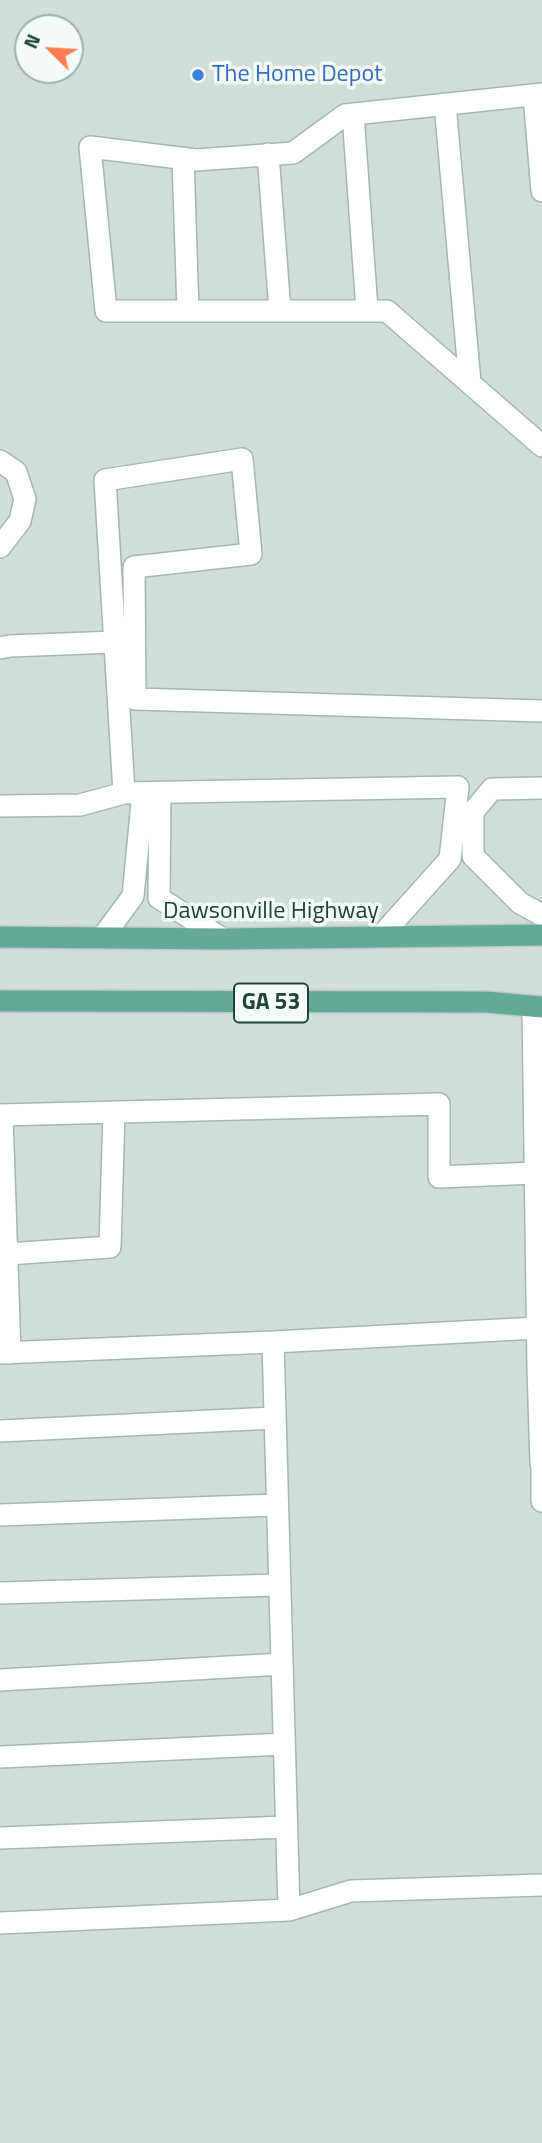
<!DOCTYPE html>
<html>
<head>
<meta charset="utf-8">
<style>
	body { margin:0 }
	#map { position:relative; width:542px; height:2143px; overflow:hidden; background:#e3eee9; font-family:"Titillium Web",sans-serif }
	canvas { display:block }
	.north { position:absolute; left:14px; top:14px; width:70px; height:70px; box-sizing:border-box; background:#f4faf7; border:2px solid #9fb0ab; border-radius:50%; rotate:294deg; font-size:19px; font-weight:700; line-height:28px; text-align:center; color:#204239 }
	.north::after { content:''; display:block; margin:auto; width:24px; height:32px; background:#ff7d50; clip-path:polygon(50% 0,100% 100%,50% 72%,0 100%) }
</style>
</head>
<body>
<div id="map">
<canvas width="542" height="2143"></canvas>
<div class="north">N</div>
</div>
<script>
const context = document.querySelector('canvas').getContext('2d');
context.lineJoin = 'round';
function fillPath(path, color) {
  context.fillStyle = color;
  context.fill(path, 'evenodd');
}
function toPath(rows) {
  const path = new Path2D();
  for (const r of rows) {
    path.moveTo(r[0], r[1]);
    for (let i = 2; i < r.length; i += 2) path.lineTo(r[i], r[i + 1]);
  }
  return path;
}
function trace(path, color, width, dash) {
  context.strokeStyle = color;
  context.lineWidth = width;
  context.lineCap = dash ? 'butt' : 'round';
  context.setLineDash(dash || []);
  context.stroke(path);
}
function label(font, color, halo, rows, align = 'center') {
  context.font = font + ' "Titillium Web",sans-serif';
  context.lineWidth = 7;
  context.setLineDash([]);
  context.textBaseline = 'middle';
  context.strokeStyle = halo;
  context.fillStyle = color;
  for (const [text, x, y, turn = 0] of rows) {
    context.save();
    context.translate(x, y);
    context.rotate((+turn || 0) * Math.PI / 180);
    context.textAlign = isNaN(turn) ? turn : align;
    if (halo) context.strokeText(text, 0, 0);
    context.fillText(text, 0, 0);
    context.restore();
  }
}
const built = toPath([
	[0,0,542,0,542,2143,0,2143],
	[28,28,70,28,70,70,28,70]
]);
const minor = toPath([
	[542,94,345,115,293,153,196,160,90,147,106,311,387,311,542,446],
	[534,95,542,191],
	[445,104,470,383],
	[353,114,367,310],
	[268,154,280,311],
	[183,158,188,311],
	[0,461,16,472,25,499,20,521,0,547],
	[0,648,10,646,115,642],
	[542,788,492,789,473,812,473,856,520,903,542,915],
	[160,793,159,898,223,939],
	[0,806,80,805,124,793],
	[380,937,450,859,458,787,124,793,105,480,242,459,251,554,134,567,135,699,542,711],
	[102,938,133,896,143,793],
	[533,1007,538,1369,541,1463],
	[0,1115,439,1104,439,1177,535,1173],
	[2,1115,10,1353],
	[7,1254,110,1247,114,1112],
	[273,1342,537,1328],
	[0,1353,273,1342,289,1910],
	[0,1431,274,1418],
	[542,1463,542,1501],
	[0,1515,276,1505],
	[0,1593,278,1585],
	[0,1680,282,1664],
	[0,1757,284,1744],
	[0,1838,286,1827],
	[0,1923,289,1910,351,1891,542,1885]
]);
const major = toPath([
	[0,937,223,939,542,935],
	[0,1001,486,1002,542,1007]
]);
const markers = [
	[198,75,7,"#3f7fe0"]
];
const shields = [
	[271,1003,74]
];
const shieldNames = [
	["GA 53",271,1003]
];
const shopNames = [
	["The Home Depot",212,75]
];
const streetNames = [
	["Dawsonville Highway",271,912]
];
fillPath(built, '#d1dfd8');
trace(minor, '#a5b7b1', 24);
trace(major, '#c1cac8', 24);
trace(minor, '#fff', 21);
trace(major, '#63a998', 21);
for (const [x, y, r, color] of markers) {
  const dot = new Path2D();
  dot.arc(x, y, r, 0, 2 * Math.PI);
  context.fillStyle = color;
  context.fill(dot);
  trace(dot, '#f4faf7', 2.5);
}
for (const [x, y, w] of shields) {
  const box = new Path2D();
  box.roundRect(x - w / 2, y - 19.5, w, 39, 5);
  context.fillStyle = '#f4faf7';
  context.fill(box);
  trace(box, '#204239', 2);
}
label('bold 23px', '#204239', null, shieldNames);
label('24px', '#366cbe', '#f4faf7', shopNames, 'left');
label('24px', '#204239', '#f4faf7', streetNames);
</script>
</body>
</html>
